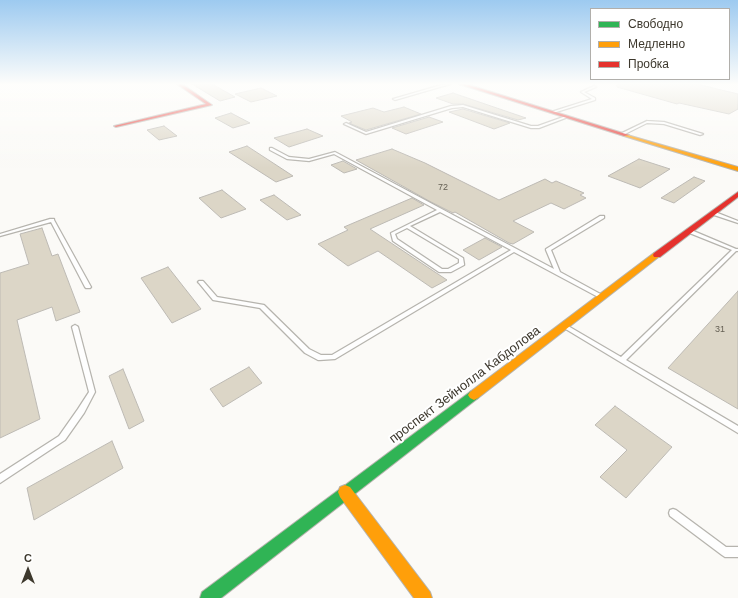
<!DOCTYPE html>
<html>
<head>
<meta charset="utf-8">
<style>
	body { margin:0 }
	#map { position:relative; width:738px; height:598px; overflow:hidden; background:#fbfaf7; font-family:Arial,sans-serif }
	canvas { display:block }
	.legend { position:absolute; left:590px; top:8px; width:140px; height:72px; box-sizing:border-box; background:#fff; border:1px solid #b1afab; margin:0; padding:5px 7px; list-style:none; font-size:12px; color:#3d382d }
	.legend li { display:flex; align-items:center; gap:8px; height:20px }
	.legend b { width:20px; border:1px solid #b1afab }
	.north { position:absolute; left:8px; top:550px; width:40px; height:40px; -webkit-text-stroke:3px #fff; paint-order:stroke; rotate:0deg; font-size:11px; font-weight:700; line-height:16px; text-align:center; color:#3d382d }
	.north::after { content:''; display:block; margin:auto; width:14px; height:18px; background:#3d382d; clip-path:polygon(50% 0,100% 100%,50% 72%,0 100%) }
</style>
</head>
<body>
<div id="map">
<canvas width="738" height="598"></canvas>
<ul class="legend">
<li><b style="height:5px;background:#30b455"></b>Свободно</li>
<li><b style="height:5px;background:#ff9f0a"></b>Медленно</li>
<li><b style="height:5px;background:#e5322d"></b>Пробка</li>
</ul>
<div class="north">С</div>
</div>
<script>
const context = document.querySelector('canvas').getContext('2d');
context.lineJoin = 'round';
function fillPath(path, color) {
  context.fillStyle = color;
  context.fill(path, 'evenodd');
}
function toPath(rows) {
  const path = new Path2D();
  for (const r of rows) {
    path.moveTo(r[0], r[1]);
    for (let i = 2; i < r.length; i += 2) path.lineTo(r[i], r[i + 1]);
  }
  return path;
}
function trace(path, color, width, dash) {
  context.strokeStyle = color;
  context.lineWidth = width;
  context.lineCap = dash ? 'butt' : 'round';
  context.setLineDash(dash || []);
  context.stroke(path);
}
function label(font, color, halo, rows, align = 'center') {
  context.font = font + ' Arial,sans-serif';
  context.lineWidth = 4;
  context.setLineDash([]);
  context.textBaseline = 'middle';
  context.strokeStyle = halo;
  context.fillStyle = color;
  for (const [text, x, y, turn = 0] of rows) {
    context.save();
    context.translate(x, y);
    context.rotate((+turn || 0) * Math.PI / 180);
    context.textAlign = isNaN(turn) ? turn : align;
    if (halo) context.strokeText(text, 0, 0);
    context.fillText(text, 0, 0);
    context.restore();
  }
}
const building = toPath([
	[192,84,212,84,235,97,220,101,192,84],
	[617,84,696,84,738,94,738,109,729,114,679,103,677,104,617,87,617,84],
	[261,88,277,96,251,102,235,94,261,88],
	[453,93,526,118,518,120,463,104,453,104,436,98,453,93],
	[404,107,421,114,366,130,349,123,352,122,341,116,373,108,384,112,404,107],
	[463,109,510,123,494,129,449,112,463,109],
	[231,113,250,123,233,128,215,118,231,113],
	[429,117,443,122,406,134,392,128,429,117],
	[164,126,177,136,159,140,147,130,164,126],
	[307,129,323,136,289,147,274,138,307,129],
	[247,146,267,159,293,176,276,182,229,152,247,146],
	[392,149,425,163,499,200,545,179,552,183,556,181,584,193,580,195,586,198,564,209,551,203,513,221,534,232,513,244,509,243,455,212,453,213,431,202,356,160,392,149],
	[639,159,670,169,640,188,608,176,639,159],
	[343,161,357,169,344,173,331,165,343,161],
	[694,177,705,181,674,203,661,198,694,177],
	[222,190,246,209,221,218,199,198,222,190],
	[274,195,301,215,287,220,260,200,274,195],
	[412,198,424,205,370,229,447,280,432,288,378,251,348,266,318,244,348,230,344,227,412,198],
	[42,228,52,256,58,254,80,312,56,321,52,307,17,320,40,419,0,438,0,273,29,264,20,234,42,228],
	[485,238,502,247,479,260,463,250,485,238],
	[168,267,201,309,172,323,141,278,168,267],
	[738,291,738,409,668,368,738,291],
	[249,367,262,383,223,407,210,389,249,367],
	[123,369,144,421,129,429,109,376,123,369],
	[615,406,672,447,626,498,600,477,627,450,595,425,615,406],
	[112,441,123,468,34,520,27,488,112,441]
]);
const lane = toPath([
	[445,84,450,84,395,100,393,99,445,84],
	[594,86,596,87,584,92,595,98,595,100,553,113,551,112,592,99,581,92,594,86],
	[463,105,531,126,538,126,566,116,568,117,539,128,531,128,463,107,452,108,366,134,344,124,346,123,366,132,451,106,463,105],
	[647,121,664,122,703,134,700,135,664,124,647,123,623,135,620,134,647,121],
	[270,148,272,148,289,157,309,159,335,152,554,269,546,250,546,249,600,216,604,216,604,218,551,250,560,272,604,296,605,297,602,299,600,298,514,252,335,359,320,360,318,360,305,353,260,308,213,300,199,283,198,282,199,281,203,281,217,297,264,305,309,349,321,355,332,355,511,250,440,212,410,226,463,258,464,264,464,265,451,272,439,272,393,241,391,233,437,210,334,154,309,161,287,159,270,150,270,148],
	[407,228,459,259,459,263,448,269,442,269,397,239,395,234,407,228],
	[711,212,715,212,738,221,738,223,711,214,711,212],
	[50,219,54,219,54,220,91,287,90,288,86,288,85,287,51,222,0,236,0,234,50,219],
	[687,230,691,230,736,249,738,249,738,251,736,251,626,360,738,426,738,433,564,328,563,327,564,326,568,326,621,357,732,250,687,232,687,230],
	[75,325,77,326,78,327,95,392,84,413,65,440,0,483,0,474,59,436,78,409,89,392,72,327,73,326,75,325],
	[673,509,676,510,726,547,738,547,738,557,725,557,722,555,670,516,669,513,670,510,673,509]
]);
const fast = toPath([
	[474,390,478,392,480,395,478,398,221,598,200,598,202,592,470,392,474,390]
]);
const slow = toPath([
	[624,134,738,167,738,171,624,136,624,134],
	[654,253,660,253,661,255,478,398,474,400,470,398,468,395,470,392,654,253],
	[345,485,350,487,430,592,432,598,414,598,340,497,338,492,340,487,345,485]
]);
const jam = toPath([
	[177,84,182,84,212,105,116,127,114,126,206,104,177,84],
	[459,84,466,84,629,135,624,136,459,84],
	[738,192,738,197,660,257,654,257,653,255,654,253,738,192]
]);
const numberNames = [
	["72",443,188],
	["31",720,330]
];
const nearStreetnames = [
	["проспект Зейнолла Кабдолова",465,385,-37]
];
fillPath(building, '#dcd6c7');
trace(building, '#bdbab4', 1);
trace(lane, '#b6b4ae', 2.5);
trace(fast, '#b6b4ae', 2);
trace(slow, '#b6b4ae', 2);
trace(jam, '#b6b4ae', 2);
fillPath(lane, '#fefefe');
fillPath(fast, '#30b455');
fillPath(slow, '#ff9f0a');
fillPath(jam, '#e5322d');
const sky = context.createLinearGradient(0, 0, 0, 168);
sky.addColorStop(0, '#9dcaf0');
sky.addColorStop(0.5, '#fdfdfb');
sky.addColorStop(1, '#fdfdfb00');
context.fillStyle = sky;
context.fillRect(0, 0, 738, 168);
label('9px', '#656054', null, numberNames);
label('13px', '#3d382d', '#fff', nearStreetnames);
</script>
</body>
</html>
